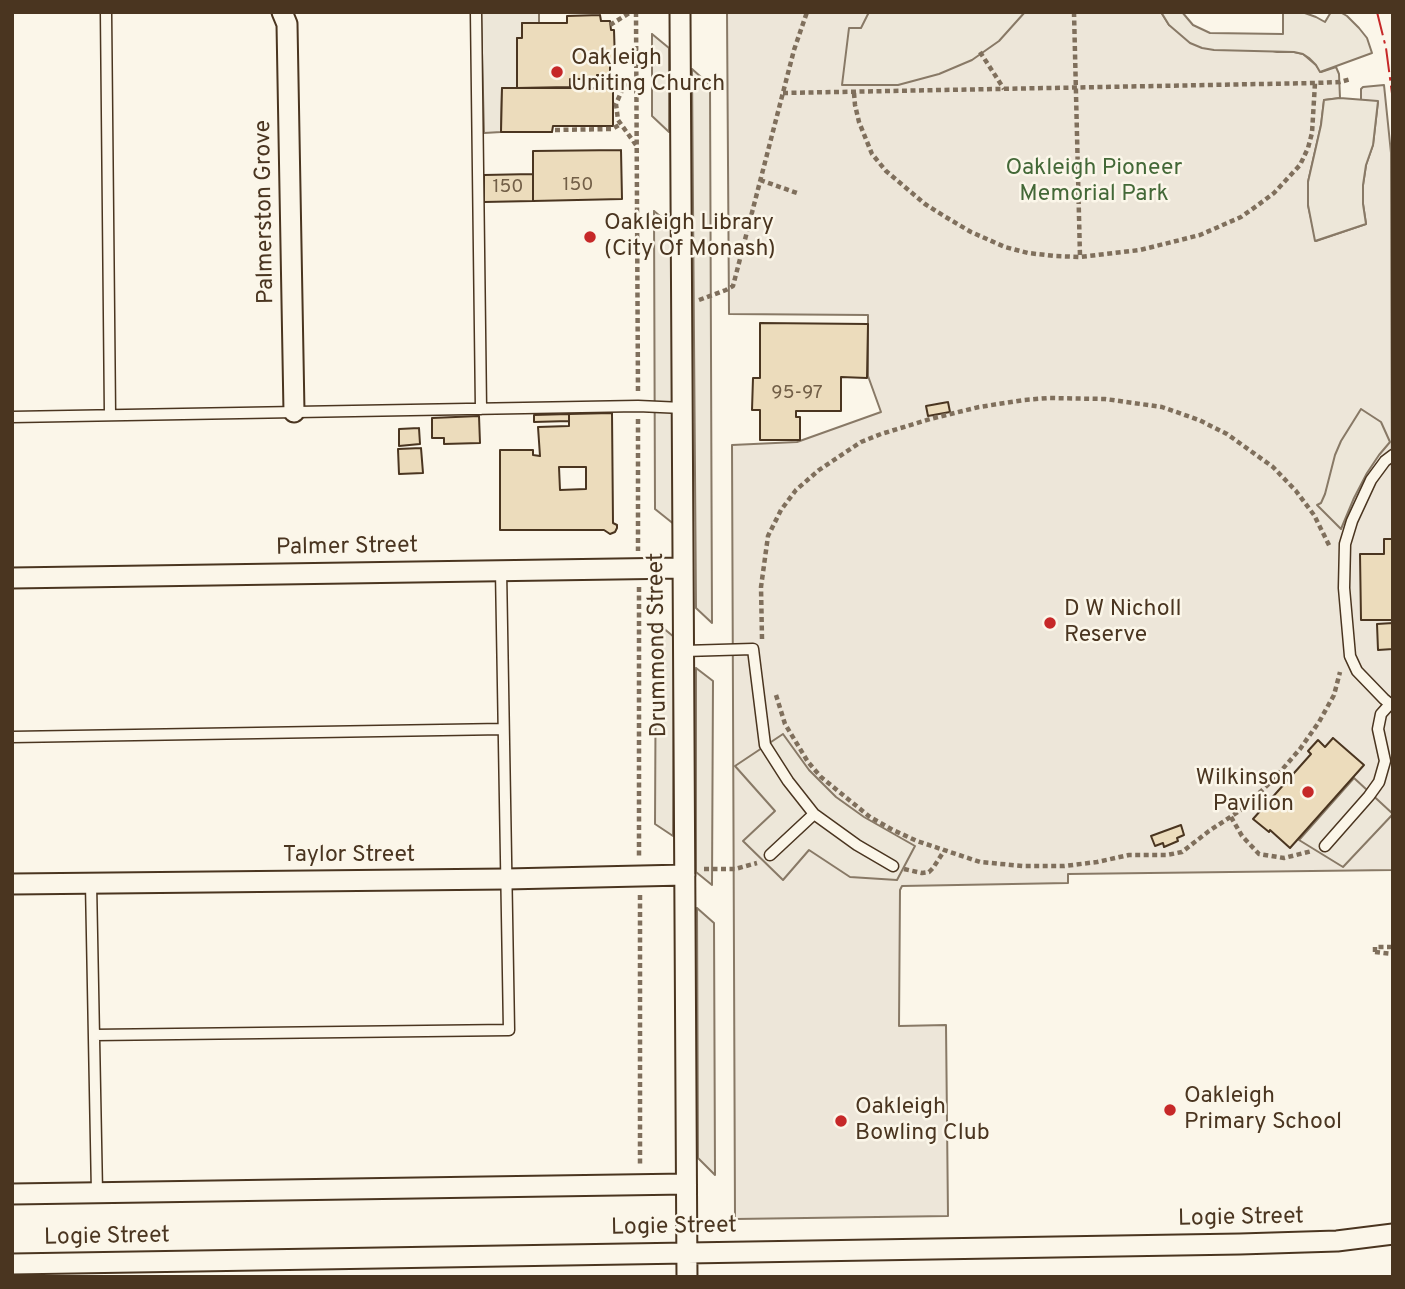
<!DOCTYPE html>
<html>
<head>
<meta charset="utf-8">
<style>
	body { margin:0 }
	#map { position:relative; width:1405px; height:1289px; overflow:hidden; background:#fbf6e9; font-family:Overpass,sans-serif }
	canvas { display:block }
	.frame { position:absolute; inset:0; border:14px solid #4a3520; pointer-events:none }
</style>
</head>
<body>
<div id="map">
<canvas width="1405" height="1289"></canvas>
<div class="frame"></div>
</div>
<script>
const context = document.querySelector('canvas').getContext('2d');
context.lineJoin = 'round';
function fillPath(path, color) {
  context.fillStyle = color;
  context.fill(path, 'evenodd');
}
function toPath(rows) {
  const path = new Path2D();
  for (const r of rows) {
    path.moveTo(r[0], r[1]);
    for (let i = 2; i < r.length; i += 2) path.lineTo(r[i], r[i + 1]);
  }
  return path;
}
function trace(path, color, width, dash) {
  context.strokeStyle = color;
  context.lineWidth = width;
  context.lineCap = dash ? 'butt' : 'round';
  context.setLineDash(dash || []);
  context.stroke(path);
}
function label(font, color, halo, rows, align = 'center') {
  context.font = font + ' Overpass,sans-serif';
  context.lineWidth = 5;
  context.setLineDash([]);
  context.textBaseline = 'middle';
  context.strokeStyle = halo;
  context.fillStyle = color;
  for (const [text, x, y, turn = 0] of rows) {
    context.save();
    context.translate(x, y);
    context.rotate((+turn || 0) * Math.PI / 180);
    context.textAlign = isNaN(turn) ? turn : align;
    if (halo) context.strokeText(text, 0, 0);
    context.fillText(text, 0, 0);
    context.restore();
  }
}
const green = toPath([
	[727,12,1161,12,1169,25,1277,52,1294,52,1303,54,1316,65,1321,72,1336,67,1339,74,1340,98,1324,100,1321,125,1308,182,1308,205,1316,241,1366,224,1363,204,1363,185,1366,165,1373,145,1378,102,1361,100,1361,89,1363,87,1384,85,1391,153,1393,870,1068,874,1068,883,902,886,900,890,899,1026,946,1025,948,1216,735,1219,732,445,797,442,881,412,868,376,868,315,729,314,727,12]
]);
const parking = toPath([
	[481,12,539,12,539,23,522,23,522,38,517,38,517,88,502,88,501,132,484,133,481,12],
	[869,12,1025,12,999,41,972,60,939,74,898,85,842,85,849,28,861,28,869,12],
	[1161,12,1182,12,1193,25,1210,33,1283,34,1283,12,1302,12,1316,17,1325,22,1331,12,1340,12,1347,16,1359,28,1367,38,1372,53,1320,72,1316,65,1309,58,1303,54,1294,52,1214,50,1202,48,1190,43,1169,25,1161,12],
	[652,34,669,48,669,132,652,116,652,34],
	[692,69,710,85,712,623,696,608,692,69],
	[1340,98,1378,101,1373,145,1366,165,1363,185,1363,204,1366,224,1315,241,1308,205,1308,182,1321,125,1324,100,1340,98],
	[654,211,671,225,675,525,655,509,654,211],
	[1361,409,1381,422,1390,442,1379,455,1367,473,1354,498,1341,529,1317,505,1321,503,1325,494,1335,455,1341,441,1361,409],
	[656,622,674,637,673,836,655,824,656,622],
	[696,668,713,681,712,885,696,872,696,668],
	[783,734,809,770,836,797,864,817,915,846,897,880,850,877,809,850,783,880,743,841,775,811,735,766,783,734],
	[1354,778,1393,814,1343,867,1299,840,1354,778],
	[697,908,714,923,715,1175,698,1158,697,908]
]);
const building = toPath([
	[600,15,601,21,610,21,611,30,614,30,615,62,610,62,610,76,597,75,597,79,570,79,570,87,517,88,517,38,522,38,522,23,567,23,567,16,600,15],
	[502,88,613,88,613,126,553,126,552,132,501,132,502,88],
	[621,150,622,199,533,201,533,151,621,150],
	[533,174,533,201,484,202,484,175,533,174],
	[760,323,868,324,867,378,841,377,841,411,796,411,796,417,800,417,800,440,760,440,760,410,752,410,753,378,760,378,760,323],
	[948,402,950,412,928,416,926,406,948,402],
	[612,413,613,523,617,525,617,528,615,532,610,534,604,530,500,530,500,450,533,450,533,455,540,456,538,427,569,426,569,414,612,413],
	[559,467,586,467,586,489,560,490,559,467],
	[569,414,569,421,534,422,534,415,569,414],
	[479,416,480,443,444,444,444,438,432,438,432,418,479,416],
	[419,428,420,444,399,446,399,429,419,428],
	[421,448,423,473,399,474,398,449,421,448],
	[1384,539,1393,539,1393,620,1361,620,1360,554,1384,554,1384,539],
	[1393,623,1393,649,1378,650,1377,624,1393,623],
	[1333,738,1364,765,1290,848,1270,830,1269,832,1253,819,1311,754,1308,751,1318,740,1325,747,1333,738],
	[1181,825,1184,835,1177,838,1178,841,1164,847,1163,843,1155,846,1151,836,1181,825]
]);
const path = toPath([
	[636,12,638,393],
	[1074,12,1080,257],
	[610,25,631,12],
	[980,52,1004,89],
	[783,93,1315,83,1340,82,1351,79],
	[854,93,855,105,859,122,872,154,886,171,925,204,944,216,971,232,1005,247,1028,253,1055,256,1080,257,1140,250,1200,235,1241,217,1258,205,1274,193,1300,165,1308,148,1312,133,1315,83],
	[555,130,612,129,621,124],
	[636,145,618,120,616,104,623,88,636,80],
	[760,180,797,193],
	[699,300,726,290,733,286,794,50,807,12],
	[638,419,638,551],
	[639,587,639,859],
	[762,639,761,587,768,536,781,510,796,490,819,470,861,442,881,434,930,419,979,407,1024,400,1049,398,1105,399,1162,407,1199,420,1227,434,1273,467,1296,491,1314,515,1330,547],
	[776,695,785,724,808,762,821,777,870,817,893,830,917,841,980,862,1023,866,1064,866,1097,862,1129,855,1167,855,1182,852,1209,831,1241,810,1273,780,1300,749,1319,722,1334,695,1340,672],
	[1231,817,1242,836,1259,854,1284,858,1312,851],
	[704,869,735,869,757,863],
	[904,869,922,873,929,872,933,868,944,851],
	[640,895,640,1167],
	[1375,952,1375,947,1393,947],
	[1375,952,1393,954]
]);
const lane = toPath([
	[106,12,110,415],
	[476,12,481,409],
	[12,417,638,406,683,408],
	[1393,455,1385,461,1371,480,1352,521,1345,544,1344,588,1350,656,1357,671,1384,699,1390,704,1393,704],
	[684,651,753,649,765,745,788,781,814,814,857,845,893,866],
	[12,737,503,729],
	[1325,846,1369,796,1379,782,1385,761,1378,729,1381,714,1390,704],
	[770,855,814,814],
	[91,883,97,1193],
	[94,1035,509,1030,501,570]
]);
const street = toPath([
	[282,12,287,24,294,412],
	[680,12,687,1277],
	[12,578,683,568],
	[12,884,506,879,685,875],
	[12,1194,686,1184],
	[12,1264,1240,1244,1337,1241,1393,1234]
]);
const power = toPath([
	[1377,12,1386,48,1393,101]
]);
const markers = [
	[557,72,7,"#c62828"],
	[590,237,7,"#c62828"],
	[1050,623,7,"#c62828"],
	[1308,792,7,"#c62828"],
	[1170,1110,7,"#c62828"],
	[841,1121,7,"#c62828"]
];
const numberNames = [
	["150",578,186],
	["150",508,188],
	["95-97",797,394]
];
const poiNames = [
	["Oakleigh",571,59],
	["Uniting Church",571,85],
	["Oakleigh Library",604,224],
	["(City Of Monash)",604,250],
	["D W Nicholl",1064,610],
	["Reserve",1064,636],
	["Wilkinson",1294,779,"right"],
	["Pavilion",1294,805,"right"],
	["Oakleigh",1184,1097],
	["Primary School",1184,1123],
	["Oakleigh",855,1108],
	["Bowling Club",855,1134]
];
const parkNames = [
	["Oakleigh Pioneer",1094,169],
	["Memorial Park",1094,195]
];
const streetNames = [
	["Palmerston Grove",266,212,-91],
	["Palmer Street",347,548,-1],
	["Drummond Street",659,645,-91],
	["Taylor Street",349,856],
	["Logie Street",1241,1219,-1],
	["Logie Street",674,1228,-1],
	["Logie Street",107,1238,-1]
];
fillPath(green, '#ede6d9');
trace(green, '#887966', 2);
fillPath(parking, '#ede7d9');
trace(parking, '#887966', 2);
fillPath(building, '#ecdcbc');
trace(building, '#4a3520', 2);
trace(lane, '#4a3520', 13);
trace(street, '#4a3520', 23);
trace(path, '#7f6f5c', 4.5, [5, 3.5]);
trace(lane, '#fbf6e9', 10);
trace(street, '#fbf6e9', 19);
trace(power, '#c62828', 2, [24, 5, 3.5, 5]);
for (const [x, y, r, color] of markers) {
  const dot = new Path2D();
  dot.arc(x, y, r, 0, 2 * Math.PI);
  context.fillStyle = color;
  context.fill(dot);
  trace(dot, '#fbf6e9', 2.5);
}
label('19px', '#725f47', null, numberNames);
label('23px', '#4a3520', '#fbf6e9', poiNames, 'left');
label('23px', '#436837', '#fbf6e9', parkNames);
label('23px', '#4a3520', '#fbf6e9', streetNames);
</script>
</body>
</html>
